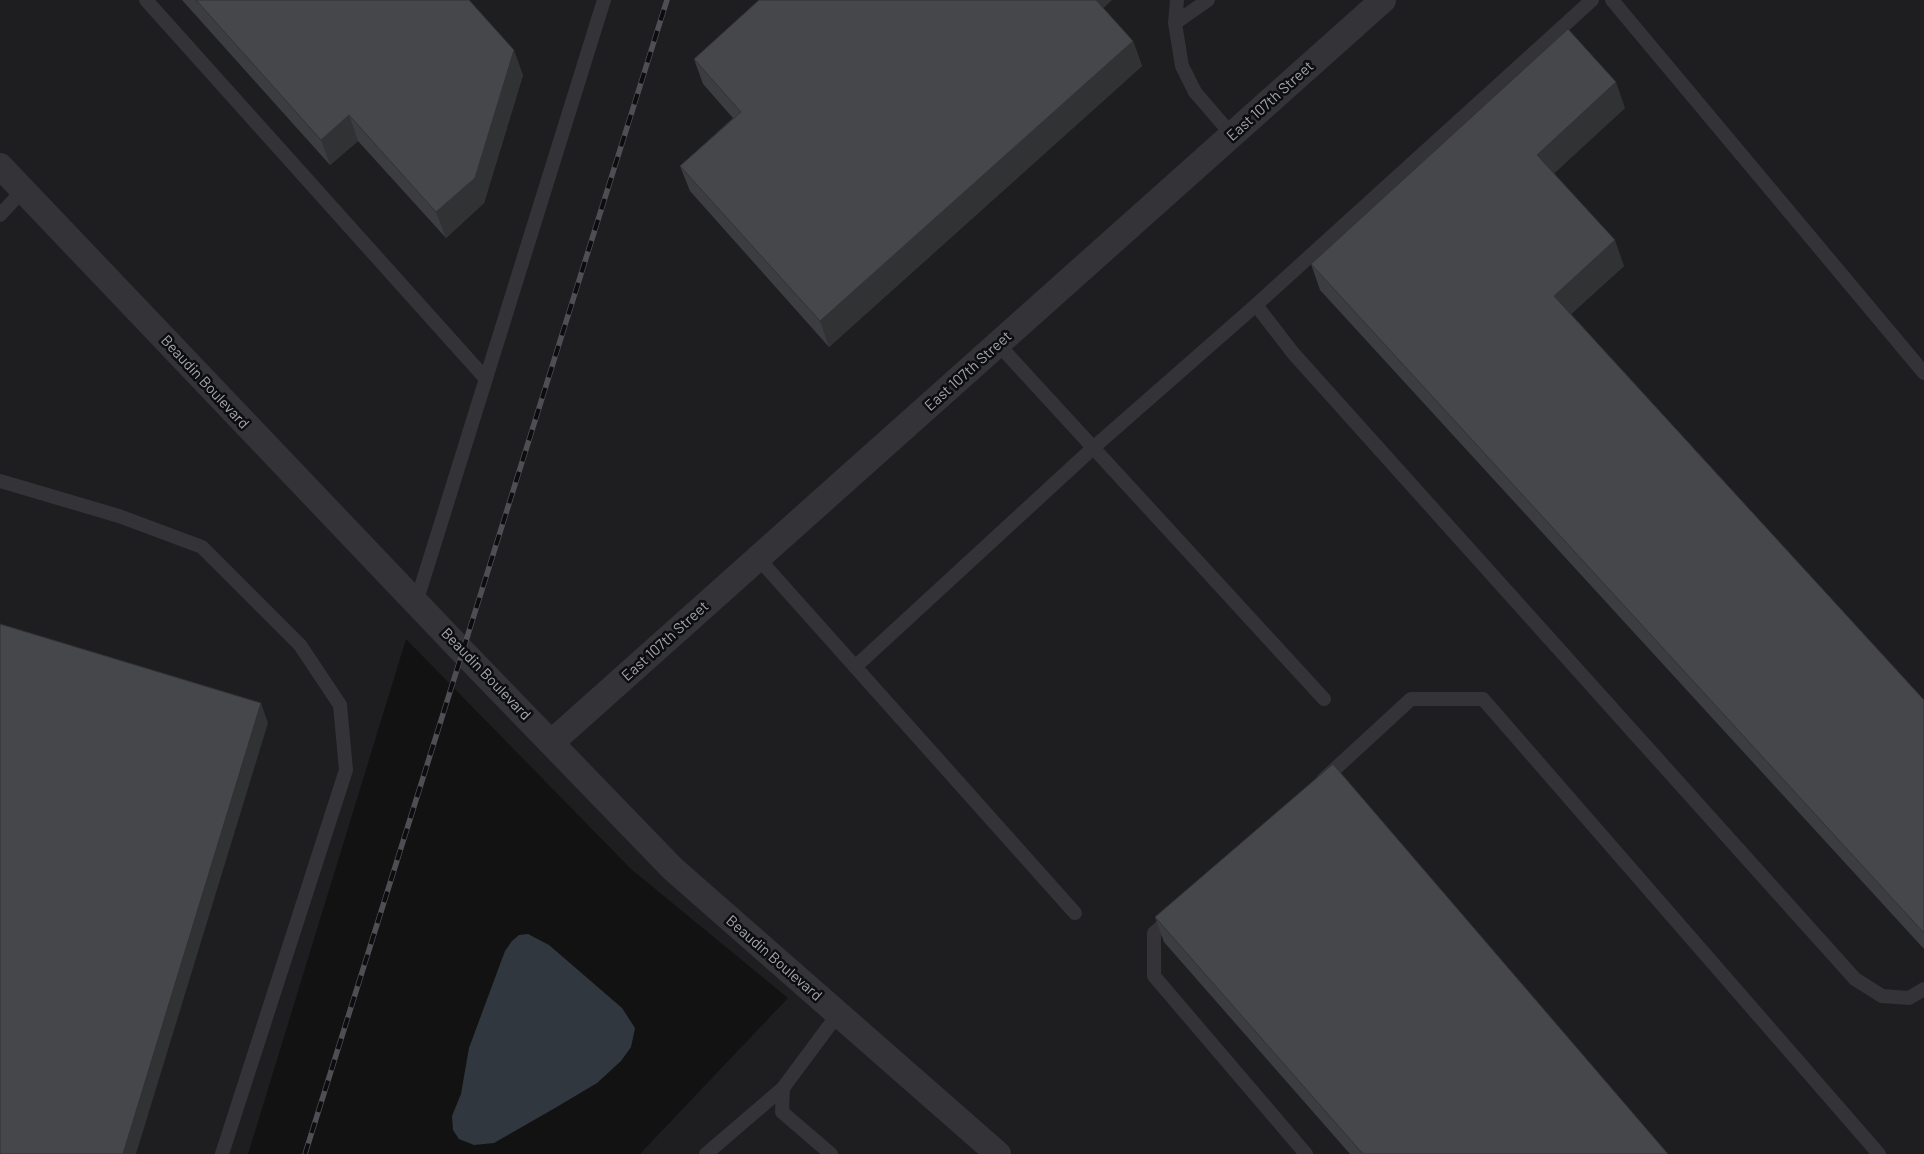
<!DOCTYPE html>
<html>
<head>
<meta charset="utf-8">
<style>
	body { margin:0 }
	canvas { display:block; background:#121213 }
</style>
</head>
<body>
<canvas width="1924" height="1154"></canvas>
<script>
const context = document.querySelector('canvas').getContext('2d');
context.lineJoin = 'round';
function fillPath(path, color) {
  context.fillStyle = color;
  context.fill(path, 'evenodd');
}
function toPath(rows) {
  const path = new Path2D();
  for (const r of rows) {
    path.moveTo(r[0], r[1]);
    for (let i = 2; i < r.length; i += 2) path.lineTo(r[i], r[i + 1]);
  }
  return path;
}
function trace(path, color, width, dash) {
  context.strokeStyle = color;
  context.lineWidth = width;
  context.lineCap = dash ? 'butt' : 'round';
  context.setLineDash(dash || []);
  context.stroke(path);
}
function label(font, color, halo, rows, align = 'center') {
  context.font = font + ' Barlow,sans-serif';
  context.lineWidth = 5;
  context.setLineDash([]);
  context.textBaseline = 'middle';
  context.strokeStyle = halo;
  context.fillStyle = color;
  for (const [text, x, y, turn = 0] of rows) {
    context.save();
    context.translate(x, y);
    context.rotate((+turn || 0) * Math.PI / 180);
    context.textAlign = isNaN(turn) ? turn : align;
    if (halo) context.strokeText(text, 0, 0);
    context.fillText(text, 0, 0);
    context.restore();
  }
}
const built = toPath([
	[0,0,1924,0,1924,1154,640,1154,788,998,631,869,406,639,248,1154,0,1154]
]);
const water = toPath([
	[528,934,549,945,622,1008,635,1028,631,1047,621,1061,597,1083,555,1108,494,1143,474,1145,459,1139,453,1130,452,1116,461,1094,469,1048,505,951,512,941,519,935]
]);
const lane = toPath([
	[146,0,486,379],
	[1177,0,1175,23,1182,66,1195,92,1232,135],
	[1592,0,1256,305,1293,353,1855,979,1882,996,1909,998,1924,989],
	[1612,0,1924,373],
	[1175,23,1208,0],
	[0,215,23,190],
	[998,344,1324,699],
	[0,481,119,516,202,547,300,645,340,705,346,770,222,1154],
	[758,558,1075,913],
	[416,603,604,0],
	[855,667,1093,448,1256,305],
	[1323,780,1411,699,1483,699,1879,1154],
	[1172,917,1154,933,1154,976,1306,1154],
	[783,1088,782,1112,831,1154],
	[706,1154,783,1088,838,1014]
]);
const street = toPath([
	[0,166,463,652,673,869,998,1154],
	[552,742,1383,0]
]);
const rail = toPath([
	[305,1154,667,0]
]);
const wall = toPath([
	[182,0,469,0,523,75,484,203,446,238,358,141,330,165],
	[1103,8,1133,41,1142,66,829,347,690,191,680,166,733,118,703,84,694,59],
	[1625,108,1554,173,1624,266,1571,314,1924,700,1924,949,1320,290,1311,264],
	[1155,917,1668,1154,1350,1154,1164,942]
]);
const shadedWall = toPath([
	[1090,0,1112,0,1096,15],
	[1133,41,1142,66,829,347,820,321],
	[514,50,523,75,484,203,446,238,436,212],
	[1616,82,1625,108,1546,181,1537,155],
	[349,115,358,141,330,165,321,140],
	[1615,240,1624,266,1563,321,1554,296],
	[261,703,268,723,136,1154,123,1154]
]);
const building = toPath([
	[196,0,469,0,514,50,475,178,436,212,349,115,321,140,196,0],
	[759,0,1096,0,1133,41,820,321,680,166,741,112,694,59,759,0],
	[1568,29,1616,82,1537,155,1615,240,1554,296,1924,700,1924,933,1311,264,1568,29],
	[0,624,261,703,123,1154,0,1154,0,624],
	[1333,764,1668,1154,1363,1154,1155,917,1333,764]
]);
const streetNames = [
	["East 107th Street",1270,101,-42],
	["East 107th Street",968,371,-42],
	["Beaudin Boulevard",205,382,47],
	["East 107th Street",665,641,-42],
	["Beaudin Boulevard",486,674,46],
	["Beaudin Boulevard",774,958,41]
];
fillPath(built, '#1e1e20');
fillPath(water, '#30373e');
trace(lane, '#333338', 14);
trace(street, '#333338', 26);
trace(rail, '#4e4f54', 5.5);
trace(rail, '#0d0d0e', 4, [11]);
fillPath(wall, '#3c3d40');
fillPath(shadedWall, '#313234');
fillPath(building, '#46474b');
trace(building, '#313234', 1);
label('15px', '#a4a7b2', '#0d0d0e', streetNames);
</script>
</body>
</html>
